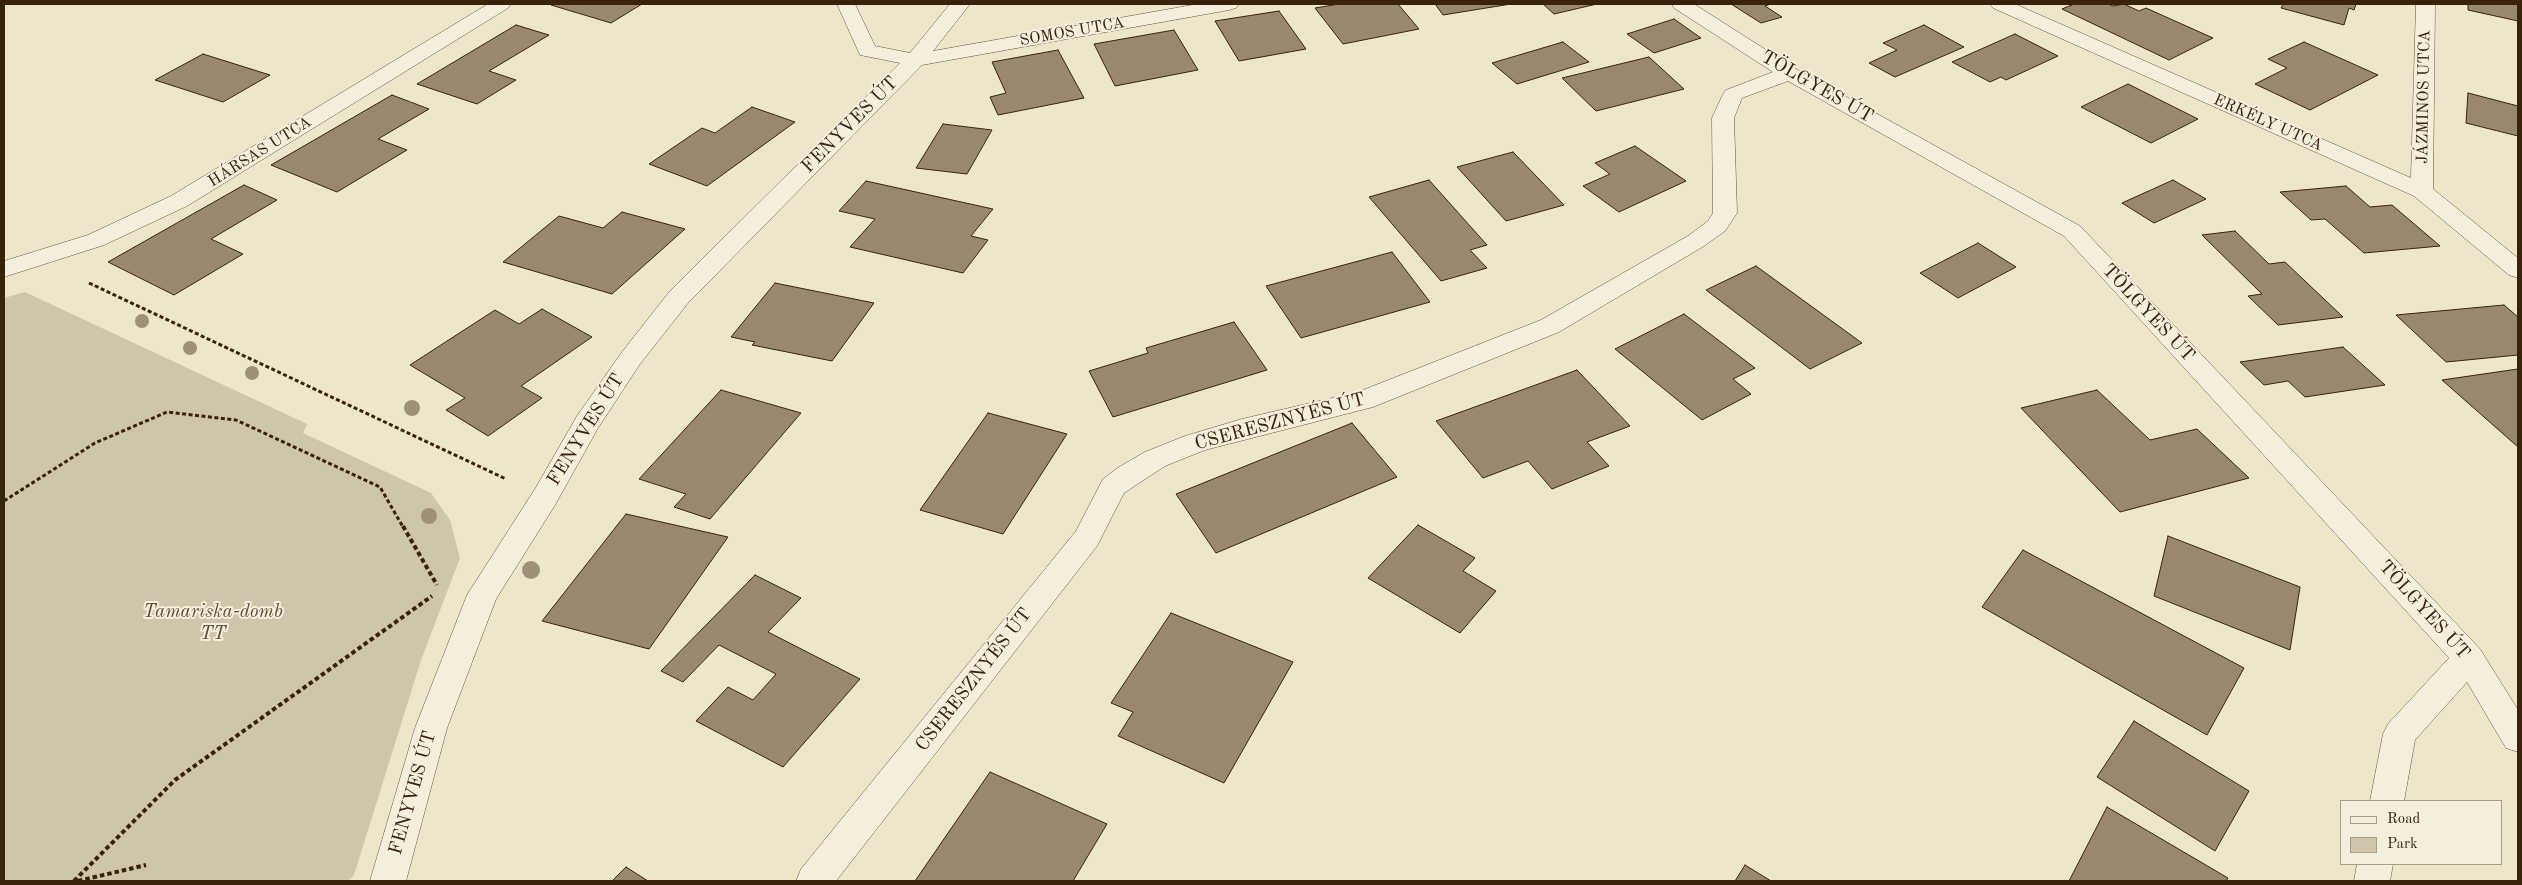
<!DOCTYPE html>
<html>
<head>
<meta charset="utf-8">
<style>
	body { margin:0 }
	#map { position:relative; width:2522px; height:885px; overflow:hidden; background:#eee6ca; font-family:"Old Standard TT",serif }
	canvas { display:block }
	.frame { position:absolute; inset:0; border:5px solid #39220c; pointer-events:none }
	.legend { position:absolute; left:2340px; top:800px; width:162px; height:65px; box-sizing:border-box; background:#f4efdd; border:1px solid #a99d89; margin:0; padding:6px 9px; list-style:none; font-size:15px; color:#39220c }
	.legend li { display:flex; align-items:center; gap:10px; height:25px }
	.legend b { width:25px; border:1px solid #a99d89 }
</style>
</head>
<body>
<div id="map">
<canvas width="2522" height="885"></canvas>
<div class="frame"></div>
<ul class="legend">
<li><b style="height:6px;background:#f4efdd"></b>Road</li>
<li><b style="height:14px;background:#cfc5aa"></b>Park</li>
</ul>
</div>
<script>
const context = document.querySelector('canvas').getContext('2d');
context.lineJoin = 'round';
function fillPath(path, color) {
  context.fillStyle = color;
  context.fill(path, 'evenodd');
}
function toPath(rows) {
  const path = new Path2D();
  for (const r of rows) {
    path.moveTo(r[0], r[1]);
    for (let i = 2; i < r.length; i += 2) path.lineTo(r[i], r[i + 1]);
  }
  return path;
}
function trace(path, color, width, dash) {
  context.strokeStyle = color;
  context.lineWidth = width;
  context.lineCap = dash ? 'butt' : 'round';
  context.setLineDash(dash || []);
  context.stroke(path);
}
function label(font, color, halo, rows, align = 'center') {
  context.font = font + ' "Old Standard TT",serif';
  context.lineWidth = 4;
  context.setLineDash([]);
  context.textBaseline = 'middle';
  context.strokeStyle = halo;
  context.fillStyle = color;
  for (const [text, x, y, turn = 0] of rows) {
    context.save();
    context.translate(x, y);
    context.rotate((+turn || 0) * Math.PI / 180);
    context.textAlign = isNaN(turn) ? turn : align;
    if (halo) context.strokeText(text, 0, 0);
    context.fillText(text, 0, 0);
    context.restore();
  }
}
const green = toPath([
	[25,292,307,424,303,433,431,493,450,520,460,558,421,660,354,875,348,881,4,881,4,298]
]);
const building = toPath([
	[553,4,642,4,611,23,551,5,553,4],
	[1339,4,1398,4,1419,29,1343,44,1315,8,1339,4],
	[1435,4,1511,4,1443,15,1435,4],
	[1543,4,1597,4,1554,14,1543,4],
	[1731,4,1771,4,1765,6,1782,17,1761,23,1731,4],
	[2074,4,2108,4,2113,6,2124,4,2139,11,2146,8,2213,38,2169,60,2062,9,2074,4],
	[2283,4,2356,4,2354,10,2349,8,2344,25,2281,8,2283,4],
	[2468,4,2518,4,2518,21,2468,10,2468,4],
	[1279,11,1306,49,1239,61,1215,21,1279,11],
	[1674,19,1701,38,1654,53,1627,34,1674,19],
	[516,25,549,35,489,71,516,80,477,104,417,84,516,25],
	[1924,25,1964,47,1895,77,1869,63,1897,50,1883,43,1924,25],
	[1174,30,1198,70,1115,86,1094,44,1174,30],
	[2015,34,2058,56,2006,80,2001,77,1990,82,1952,62,2015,34],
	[1563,42,1589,62,1517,84,1492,63,1563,42],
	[2304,42,2378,75,2310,110,2255,84,2287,68,2268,59,2304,42],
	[1058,50,1084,98,998,115,990,97,1006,93,992,62,1058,50],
	[203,54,270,75,223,102,155,80,203,54],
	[1649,57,1684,89,1596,111,1562,78,1649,57],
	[2128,84,2198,119,2151,143,2081,107,2128,84],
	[2468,93,2518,106,2518,136,2466,123,2468,93],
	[392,95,429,109,378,139,407,150,337,192,271,165,392,95],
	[752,107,795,122,707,186,649,164,702,128,715,133,752,107],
	[943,124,992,130,967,174,916,168,943,124],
	[1635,146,1686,181,1619,212,1583,186,1610,174,1595,163,1635,146],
	[1513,152,1564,205,1506,221,1457,167,1513,152],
	[1429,180,1487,245,1470,250,1487,268,1441,281,1369,197,1429,180],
	[2173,180,2206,199,2154,223,2122,203,2173,180],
	[866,181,993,209,971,236,988,240,963,273,850,247,875,219,839,211,866,181],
	[244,185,277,200,211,239,243,254,174,295,108,262,244,185],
	[2346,186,2370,207,2392,205,2440,246,2364,253,2325,219,2311,220,2280,192,2346,186],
	[622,212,685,229,612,294,503,262,559,216,603,228,622,212],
	[2235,231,2269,264,2285,262,2343,317,2278,325,2248,296,2262,294,2202,235,2235,231],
	[1978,243,2016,267,1958,298,1920,273,1978,243],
	[1392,252,1430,302,1301,338,1266,286,1392,252],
	[1756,266,1862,343,1810,369,1706,290,1756,266],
	[775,283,874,303,832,361,752,345,755,342,731,337,775,283],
	[2504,305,2518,317,2518,355,2446,362,2396,315,2504,305],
	[542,309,592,337,521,386,542,398,488,436,446,410,465,398,410,365,495,310,519,324,542,309],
	[1684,314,1755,368,1733,379,1751,394,1702,420,1615,349,1684,314],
	[1234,322,1267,370,1113,417,1089,371,1148,353,1146,348,1234,322],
	[2343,347,2385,385,2305,397,2288,381,2264,385,2240,362,2343,347],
	[2518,369,2518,447,2442,380,2518,369],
	[1577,370,1630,426,1587,442,1609,466,1552,489,1528,461,1483,478,1436,421,1577,370],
	[721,390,801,413,710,519,674,507,686,494,639,479,721,390],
	[2097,390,2150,440,2197,429,2249,478,2120,512,2021,408,2097,390],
	[988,413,1067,434,1003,534,920,510,988,413],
	[1352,423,1397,477,1216,553,1176,494,1352,423],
	[626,514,728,537,649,649,542,621,626,514],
	[1418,525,1475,558,1463,571,1496,591,1460,633,1368,578,1418,525],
	[2168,536,2300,587,2290,650,2154,596,2168,536],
	[2023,550,2244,668,2207,735,1982,607,2023,550],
	[755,575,801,598,768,632,860,679,783,767,696,721,728,687,753,700,776,674,719,645,683,682,661,671,755,575],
	[1171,613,1293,662,1224,783,1118,736,1133,712,1111,703,1171,613],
	[2134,721,2249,791,2215,851,2097,777,2134,721],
	[990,772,1107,824,1073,881,915,881,990,772],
	[2107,807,2228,878,2226,881,2069,881,2107,807],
	[1745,865,1771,881,1735,881,1745,865],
	[626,867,648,881,612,881,626,867]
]);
const pathFar1 = toPath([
	[89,283,506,479],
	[4,501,95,443,167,412,236,420,380,487,403,527]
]);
const path = toPath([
	[403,526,437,585],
	[74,881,175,780,432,596],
	[78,881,146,865]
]);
const minor = toPath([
	[488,4,511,4,508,8,187,206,104,245,4,277,4,261,88,235,171,196,488,4],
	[837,4,855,4,875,46,910,53,950,4,970,4,933,51,1198,4,1239,4,1236,8,1229,10,922,65,688,303,640,364,598,428,555,505,496,599,447,728,406,881,370,881,415,728,467,595,535,489,577,416,622,352,670,291,900,63,860,55,837,4],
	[1672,4,1694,4,1796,69,2080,226,2480,649,2518,710,2518,752,2506,748,2467,682,2415,740,2404,801,2370,801,2383,734,2388,724,2449,658,2064,236,1788,81,1742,98,1734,118,1737,213,1725,231,1704,246,1559,332,1373,407,1205,450,1165,466,1124,493,1097,546,836,881,796,881,801,869,1076,531,1103,479,1119,467,1145,452,1185,436,1242,419,1358,392,1541,320,1688,236,1708,221,1713,213,1712,118,1723,94,1726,90,1773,72,1674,8,1672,4],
	[1990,4,2015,4,2411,178,2416,4,2435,4,2433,189,2518,258,2518,278,2509,275,2414,196,1993,8,1990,4],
	[2357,864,2393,864,2390,881,2354,881,2357,864]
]);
const trees = [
	[142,321,7],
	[190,348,7],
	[252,373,7],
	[412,408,8],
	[429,516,8],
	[531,570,9]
];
const farStreetnames = [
	["SOMOS UTCA",1072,32,-10],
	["JÁZMINOS UTCA",2424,97,-89],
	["ERKÉLY UTCA",2268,123,24],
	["HÁRSAS UTCA",260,152,-32]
];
const streetNames = [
	["TÖLGYES ÚT",1817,87,30],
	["FENYVES ÚT",850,125,-45],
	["TÖLGYES ÚT",2148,313,47],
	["CSERESZNYÉS ÚT",1280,422,-15],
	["FENYVES ÚT",586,430,-58],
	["TÖLGYES ÚT",2424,610,48],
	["CSERESZNYÉS ÚT",974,680,-52],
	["FENYVES ÚT",413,793,-74]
];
const parkNames = [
	["Tamariska-domb",213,612],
	["TT",213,634]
];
fillPath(green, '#cfc5aa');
fillPath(building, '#97886f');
trace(building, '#39220c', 1);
trace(minor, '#66533c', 1);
trace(pathFar1, '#39220c', 3, [4, 2.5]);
trace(path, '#39220c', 4, [4.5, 3]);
fillPath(minor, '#f4efdd');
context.fillStyle = '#9f9178';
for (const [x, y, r] of trees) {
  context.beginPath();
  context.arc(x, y, r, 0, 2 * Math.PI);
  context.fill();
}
label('16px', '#39220c', '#f4efdd', farStreetnames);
label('19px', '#39220c', '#f4efdd', streetNames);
label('italic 19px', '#5e4b34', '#f4efdd', parkNames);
</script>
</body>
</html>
